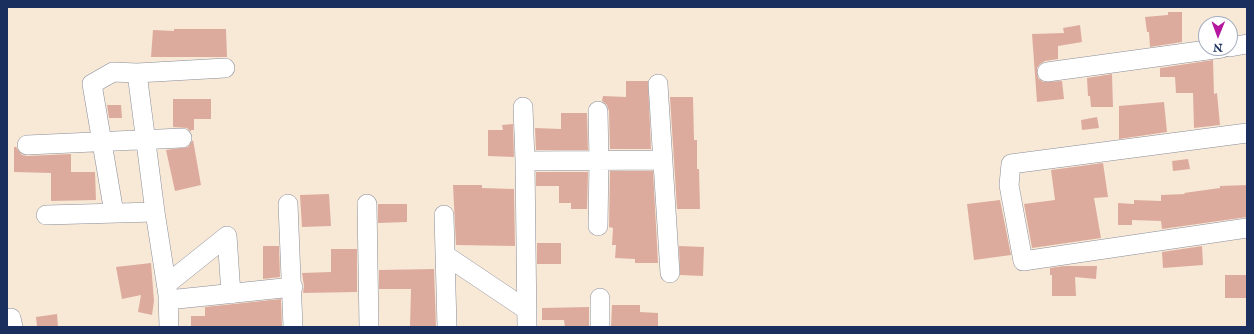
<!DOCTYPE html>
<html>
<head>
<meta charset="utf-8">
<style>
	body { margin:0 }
	#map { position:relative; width:1254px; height:334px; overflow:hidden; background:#f7e9d6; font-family:"IM FELL English",serif }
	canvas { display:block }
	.frame { position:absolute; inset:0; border:8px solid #1b2f5e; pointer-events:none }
	.north { position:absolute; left:1198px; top:16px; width:40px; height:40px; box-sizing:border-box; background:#fff; border:1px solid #a4acbf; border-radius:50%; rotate:181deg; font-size:11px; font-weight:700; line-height:16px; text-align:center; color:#1b2f5e }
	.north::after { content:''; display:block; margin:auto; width:14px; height:18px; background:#b5179e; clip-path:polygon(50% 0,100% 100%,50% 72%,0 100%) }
</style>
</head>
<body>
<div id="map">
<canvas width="1254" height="334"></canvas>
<div class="frame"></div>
<div class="north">N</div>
</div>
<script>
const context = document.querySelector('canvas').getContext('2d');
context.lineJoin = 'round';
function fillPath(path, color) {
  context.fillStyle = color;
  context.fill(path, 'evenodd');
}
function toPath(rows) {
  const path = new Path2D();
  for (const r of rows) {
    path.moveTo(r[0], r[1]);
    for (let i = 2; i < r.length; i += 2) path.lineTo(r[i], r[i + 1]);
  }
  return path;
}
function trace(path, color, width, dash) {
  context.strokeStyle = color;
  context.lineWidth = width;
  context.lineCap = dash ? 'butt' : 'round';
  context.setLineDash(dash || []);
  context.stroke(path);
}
const building = toPath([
	[1168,12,1182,12,1182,42,1150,47,1149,32,1147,32,1145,17,1168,15],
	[1080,25,1082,42,1058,46,1058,59,1045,61,1040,64,1037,68,1038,78,1043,82,1062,81,1064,99,1037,102,1032,34,1064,33,1063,28],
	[174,29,226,29,227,57,151,57,153,30,174,31],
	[1213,60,1214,94,1217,93,1220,125,1194,128,1193,93,1176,93,1175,77,1160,77,1160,68],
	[1112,74,1113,107,1091,107,1090,96,1088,96,1087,78],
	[626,81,648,81,651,149,610,149,609,111,607,105,602,101,603,96,626,97],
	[670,97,693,97,694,140,697,140,697,169,699,169,700,209,677,209],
	[173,99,211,99,211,119,194,119,194,130,191,130,191,132,187,128,173,127],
	[1164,102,1167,132,1119,139,1119,106],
	[107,105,121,105,122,118,109,118],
	[561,113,587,113,588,150,536,150,535,128,561,129],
	[1097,117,1099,128,1082,130,1081,120],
	[513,124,514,157,488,156,488,130,503,130,502,125],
	[193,140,201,185,175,191,166,150,188,147],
	[14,147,16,147,22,155,27,156,71,154,71,172,95,172,96,200,51,201,51,173,14,172],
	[1188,159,1190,169,1173,171,1172,161],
	[1103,163,1108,197,1094,198,1101,238,1032,248,1024,204,1055,200,1051,170],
	[610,171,653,171,658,263,635,263,635,259,615,258,616,245,612,245,613,228,609,227],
	[536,172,588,172,587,209,571,209,571,203,559,203,559,186,536,186],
	[453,185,482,185,482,188,514,189,515,246,456,245],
	[1247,185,1247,217,1162,229,1161,221,1132,220,1132,225,1118,225,1118,203,1134,204,1134,200,1161,201,1161,195,1185,194,1184,193,1220,188,1220,186],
	[329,194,331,226,302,227,300,195],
	[1000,200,1011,255,974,260,967,204],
	[378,204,407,204,407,222,378,223],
	[537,243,561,243,561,264,537,264],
	[263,246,279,246,280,277,263,279],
	[679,246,704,247,703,276,680,275],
	[1202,246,1203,265,1163,268,1162,252],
	[331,249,357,249,357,292,303,293,304,286,302,273,331,272],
	[151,263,154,301,152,315,138,312,141,295,122,299,116,267],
	[1064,266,1097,266,1096,279,1075,277,1076,296,1052,296,1052,275,1050,275,1050,268],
	[434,269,436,327,410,327,411,289,379,289,379,270],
	[1225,275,1247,275,1247,298,1225,298],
	[281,299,282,327,191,327,191,316,205,316,205,307],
	[612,305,640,305,640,312,658,313,658,327,611,327],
	[589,307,589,327,565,327,564,320,542,320,542,308],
	[57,314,58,327,37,327,36,317]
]);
const minor = toPath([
	[1230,47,1247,44],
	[1047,72,1222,48],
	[658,84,670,273],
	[523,107,525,161],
	[598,111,599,160,598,226],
	[1247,133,1011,164,1009,185,1023,261,1247,228],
	[27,145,182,138],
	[288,204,293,327],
	[367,204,369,327],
	[114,213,92,84,113,72,137,73],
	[46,215,155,212],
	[444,215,447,327],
	[445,255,527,310],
	[167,284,227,236,231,294],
	[600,298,600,327],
	[168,300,293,287],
	[11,318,13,327],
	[169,327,168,295,155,212,137,73,225,68],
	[527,327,525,161,663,160]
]);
fillPath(building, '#ddab9e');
trace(minor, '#898c9a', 20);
trace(minor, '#fff', 19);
</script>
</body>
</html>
